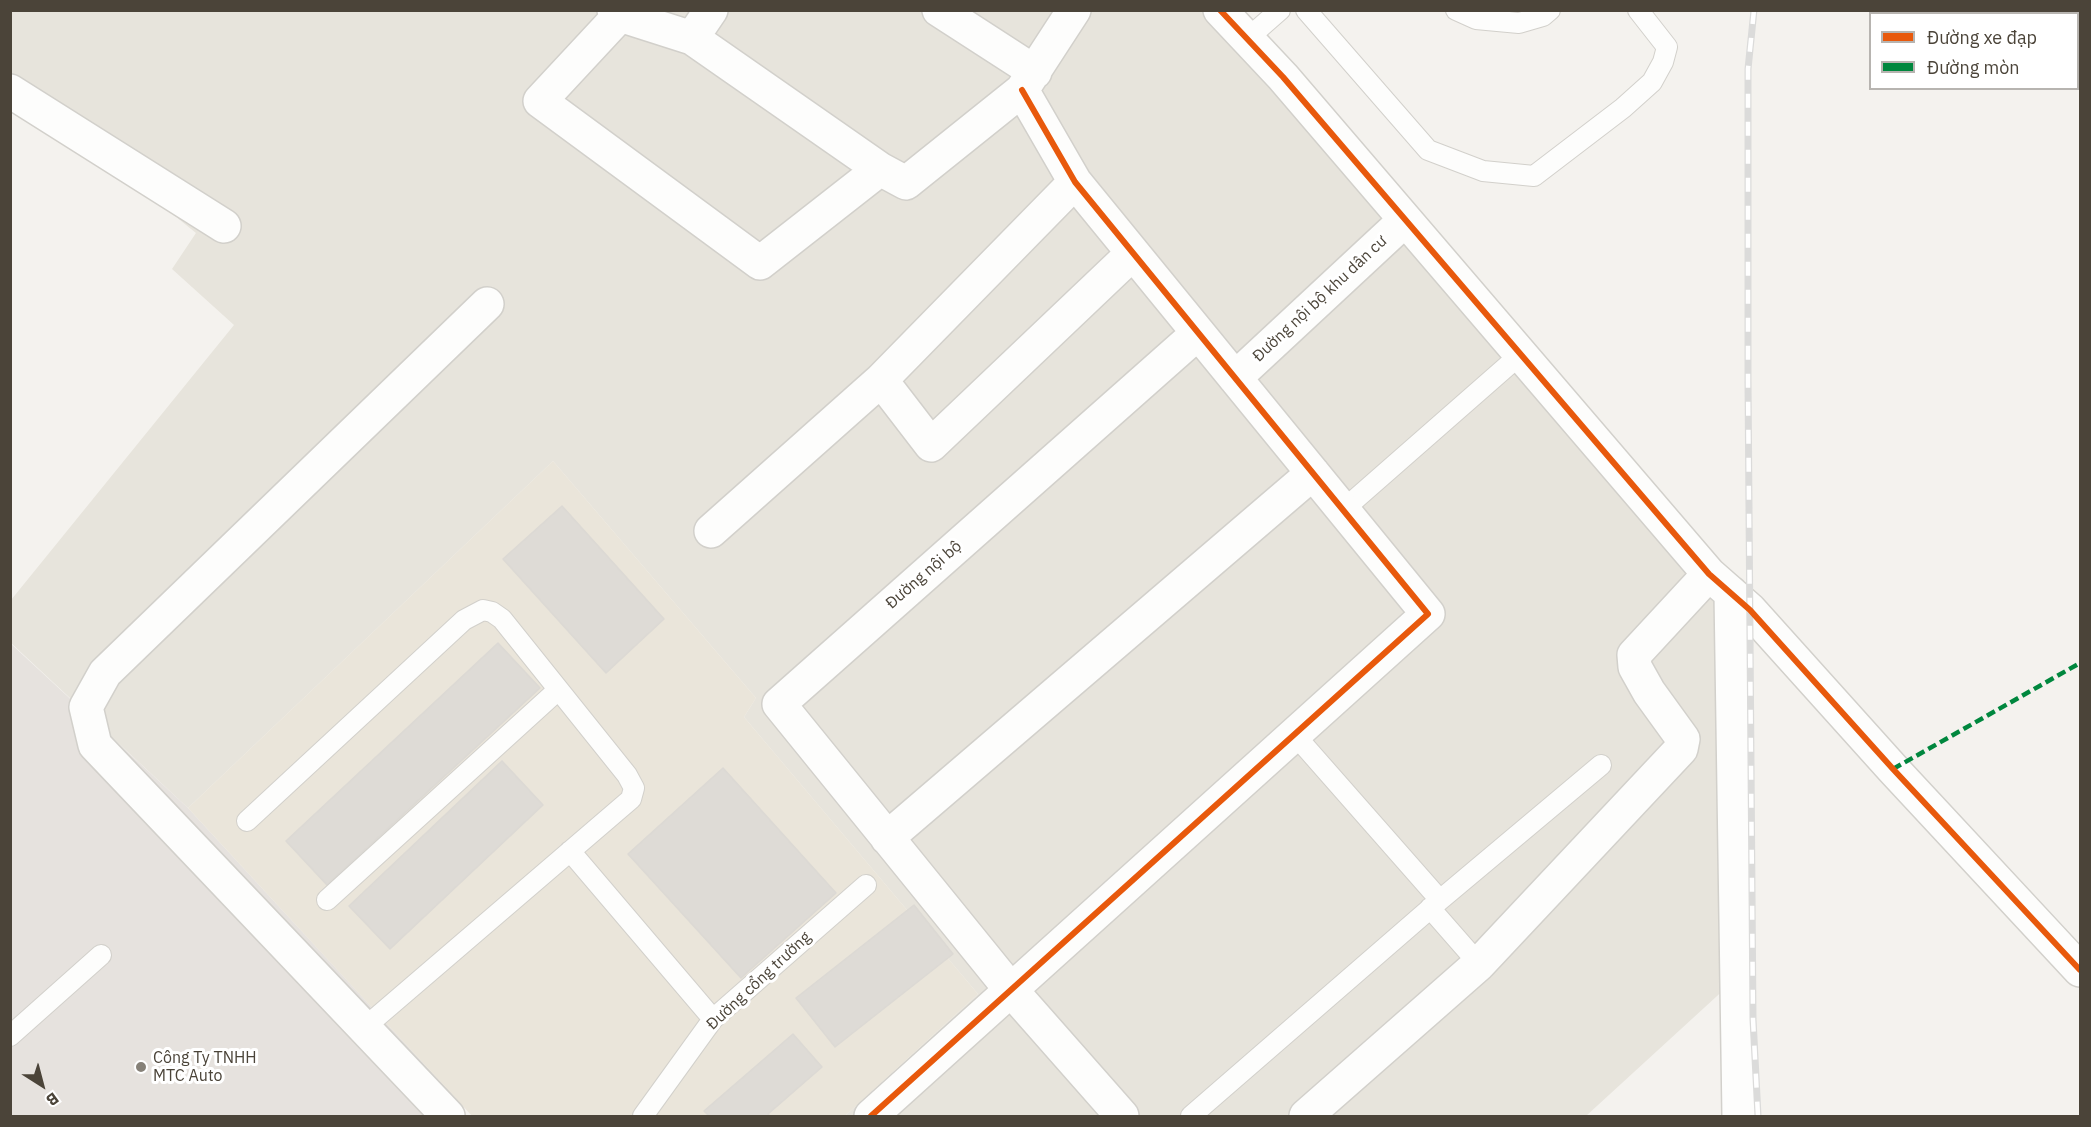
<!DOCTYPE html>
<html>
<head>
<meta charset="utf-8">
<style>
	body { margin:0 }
	#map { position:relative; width:2091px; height:1127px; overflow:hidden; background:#f4f2ee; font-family:"IBM Plex Sans",sans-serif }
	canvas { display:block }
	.frame { position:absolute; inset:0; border:12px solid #4b4439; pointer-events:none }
	.legend { position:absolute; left:1869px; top:12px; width:210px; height:78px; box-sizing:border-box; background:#fff; border:2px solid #b7b4b0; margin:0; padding:8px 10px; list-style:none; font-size:18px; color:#4b4439 }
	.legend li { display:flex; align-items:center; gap:12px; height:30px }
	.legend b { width:30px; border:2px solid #b7b4b0 }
	.north { position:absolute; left:12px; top:1055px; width:60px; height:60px; -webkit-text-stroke:4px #fff; paint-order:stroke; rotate:144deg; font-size:16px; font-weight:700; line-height:24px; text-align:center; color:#4b4439 }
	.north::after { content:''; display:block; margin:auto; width:21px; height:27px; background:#4b4439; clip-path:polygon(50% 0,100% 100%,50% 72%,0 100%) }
</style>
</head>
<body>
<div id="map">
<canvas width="2091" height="1127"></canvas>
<div class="frame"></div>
<ul class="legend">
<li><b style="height:8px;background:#e8590c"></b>Đường xe đạp</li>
<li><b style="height:8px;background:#00873e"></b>Đường mòn</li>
</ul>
<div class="north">B</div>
</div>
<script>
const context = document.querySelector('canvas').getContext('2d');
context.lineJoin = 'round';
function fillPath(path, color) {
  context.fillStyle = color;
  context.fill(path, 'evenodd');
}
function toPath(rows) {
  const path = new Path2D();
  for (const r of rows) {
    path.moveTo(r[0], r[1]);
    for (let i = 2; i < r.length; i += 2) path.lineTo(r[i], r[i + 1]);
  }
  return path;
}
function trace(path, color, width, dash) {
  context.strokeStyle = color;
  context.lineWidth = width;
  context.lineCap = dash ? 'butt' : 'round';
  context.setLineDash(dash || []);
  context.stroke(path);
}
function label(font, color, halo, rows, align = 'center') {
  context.font = font + ' "IBM Plex Sans",sans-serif';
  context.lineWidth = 6;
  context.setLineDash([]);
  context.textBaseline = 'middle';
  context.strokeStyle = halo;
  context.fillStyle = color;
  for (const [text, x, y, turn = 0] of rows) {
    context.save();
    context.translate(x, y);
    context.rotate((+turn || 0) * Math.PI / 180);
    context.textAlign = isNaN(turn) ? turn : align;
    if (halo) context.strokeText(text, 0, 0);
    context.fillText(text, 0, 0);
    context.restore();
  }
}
const residential = toPath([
	[10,11,1232,11,1719,585,1752,964,1586,1116,845,1116,978,994,744,717,756,698,553,461,188,808,11,643,11,600,234,325,172,269,196,233,11,84]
]);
const industrial = toPath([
	[10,643,188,808,453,1095,429,1116,11,1116]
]);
const education = toPath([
	[553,461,756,698,744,717,978,994,845,1116,472,1116,188,808]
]);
const building = toPath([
	[562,506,664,619,606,673,503,559,562,506],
	[498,643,540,688,327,885,286,841,498,643],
	[502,761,543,805,390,949,349,906,502,761],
	[723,768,836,893,741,978,628,854,723,768],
	[914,905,953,954,835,1047,796,998,914,905],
	[793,1034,822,1067,768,1114,770,1116,709,1116,704,1111,793,1034]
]);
const service = toPath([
	[1306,10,1428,150,1483,171,1534,176,1623,108,1652,82,1663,62,1667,47,1638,10],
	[1456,10,1476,19,1519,23,1543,16,1550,10],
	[1247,39,1280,10],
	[1343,510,1521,354],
	[1294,734,1440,900],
	[247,821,464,620,483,610,492,612,502,619,627,775,634,788,631,799,364,1028],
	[570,851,713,1019],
	[327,900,558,690],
	[1430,908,1479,964],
	[10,1036,101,955],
	[643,1116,713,1019,866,885],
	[1191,1116,1440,900,1601,765]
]);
const minor = toPath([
	[614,10,620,15,692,38,880,169,906,183,1022,90,1074,10],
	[939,10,1035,72],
	[1220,10,1283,77,1709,574,1750,610,1893,769,2080,970],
	[620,15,540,101,760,263,880,169],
	[692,38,711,10],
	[10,91,224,226],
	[1235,378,1405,220],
	[881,380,931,445,1133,253],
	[711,531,881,380,1075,182],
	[1731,593,1739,1116],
	[887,838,1313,473],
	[448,1116,95,745,86,707,105,673,487,304],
	[871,1116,1428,614,1075,182,1022,90],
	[1122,1116,1011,990,779,704,1198,333],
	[1306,1116,1479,964,1681,749,1683,739,1649,692,1635,667,1634,655,1709,574]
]);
const rail = toPath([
	[1754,10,1748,69,1748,381,1753,1019,1758,1116]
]);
const quiet = toPath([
	[1893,769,2080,663]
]);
const cycleway = toPath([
	[1220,10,1283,77,1709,574,1750,610,1893,769,2080,970],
	[871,1116,1428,614,1075,182,1022,90]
]);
const markers = [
	[141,1067,6,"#868178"]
];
const streetNames = [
	["Đường nội bộ khu dân cư",1320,299,-43],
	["Đường nội bộ",924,575,-41],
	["Đường cổng trường",759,981,-43]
];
const poiNames = [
	["Công Ty TNHH",153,1058],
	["MTC Auto",153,1076]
];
fillPath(residential, '#e7e4dc');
fillPath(industrial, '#e6e2de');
fillPath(education, '#eae5da');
fillPath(building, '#dedbd6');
trace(building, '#dcd9d4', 1.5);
trace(service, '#d2d0cb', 22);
trace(minor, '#d2d0cb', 36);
trace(service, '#fdfdfc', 20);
trace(minor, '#fdfdfc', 33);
trace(rail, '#dbdbda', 7);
trace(rail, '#fff', 4.5, [14]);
trace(quiet, '#00873e', 4.5, [9, 4.5]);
trace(cycleway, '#e8590c', 6);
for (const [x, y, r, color] of markers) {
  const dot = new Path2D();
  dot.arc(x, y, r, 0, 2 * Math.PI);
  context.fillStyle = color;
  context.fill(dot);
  trace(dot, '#fff', 2);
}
label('16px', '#4b4439', '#fff', streetNames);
label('16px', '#4b4439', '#fff', poiNames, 'left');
</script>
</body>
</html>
